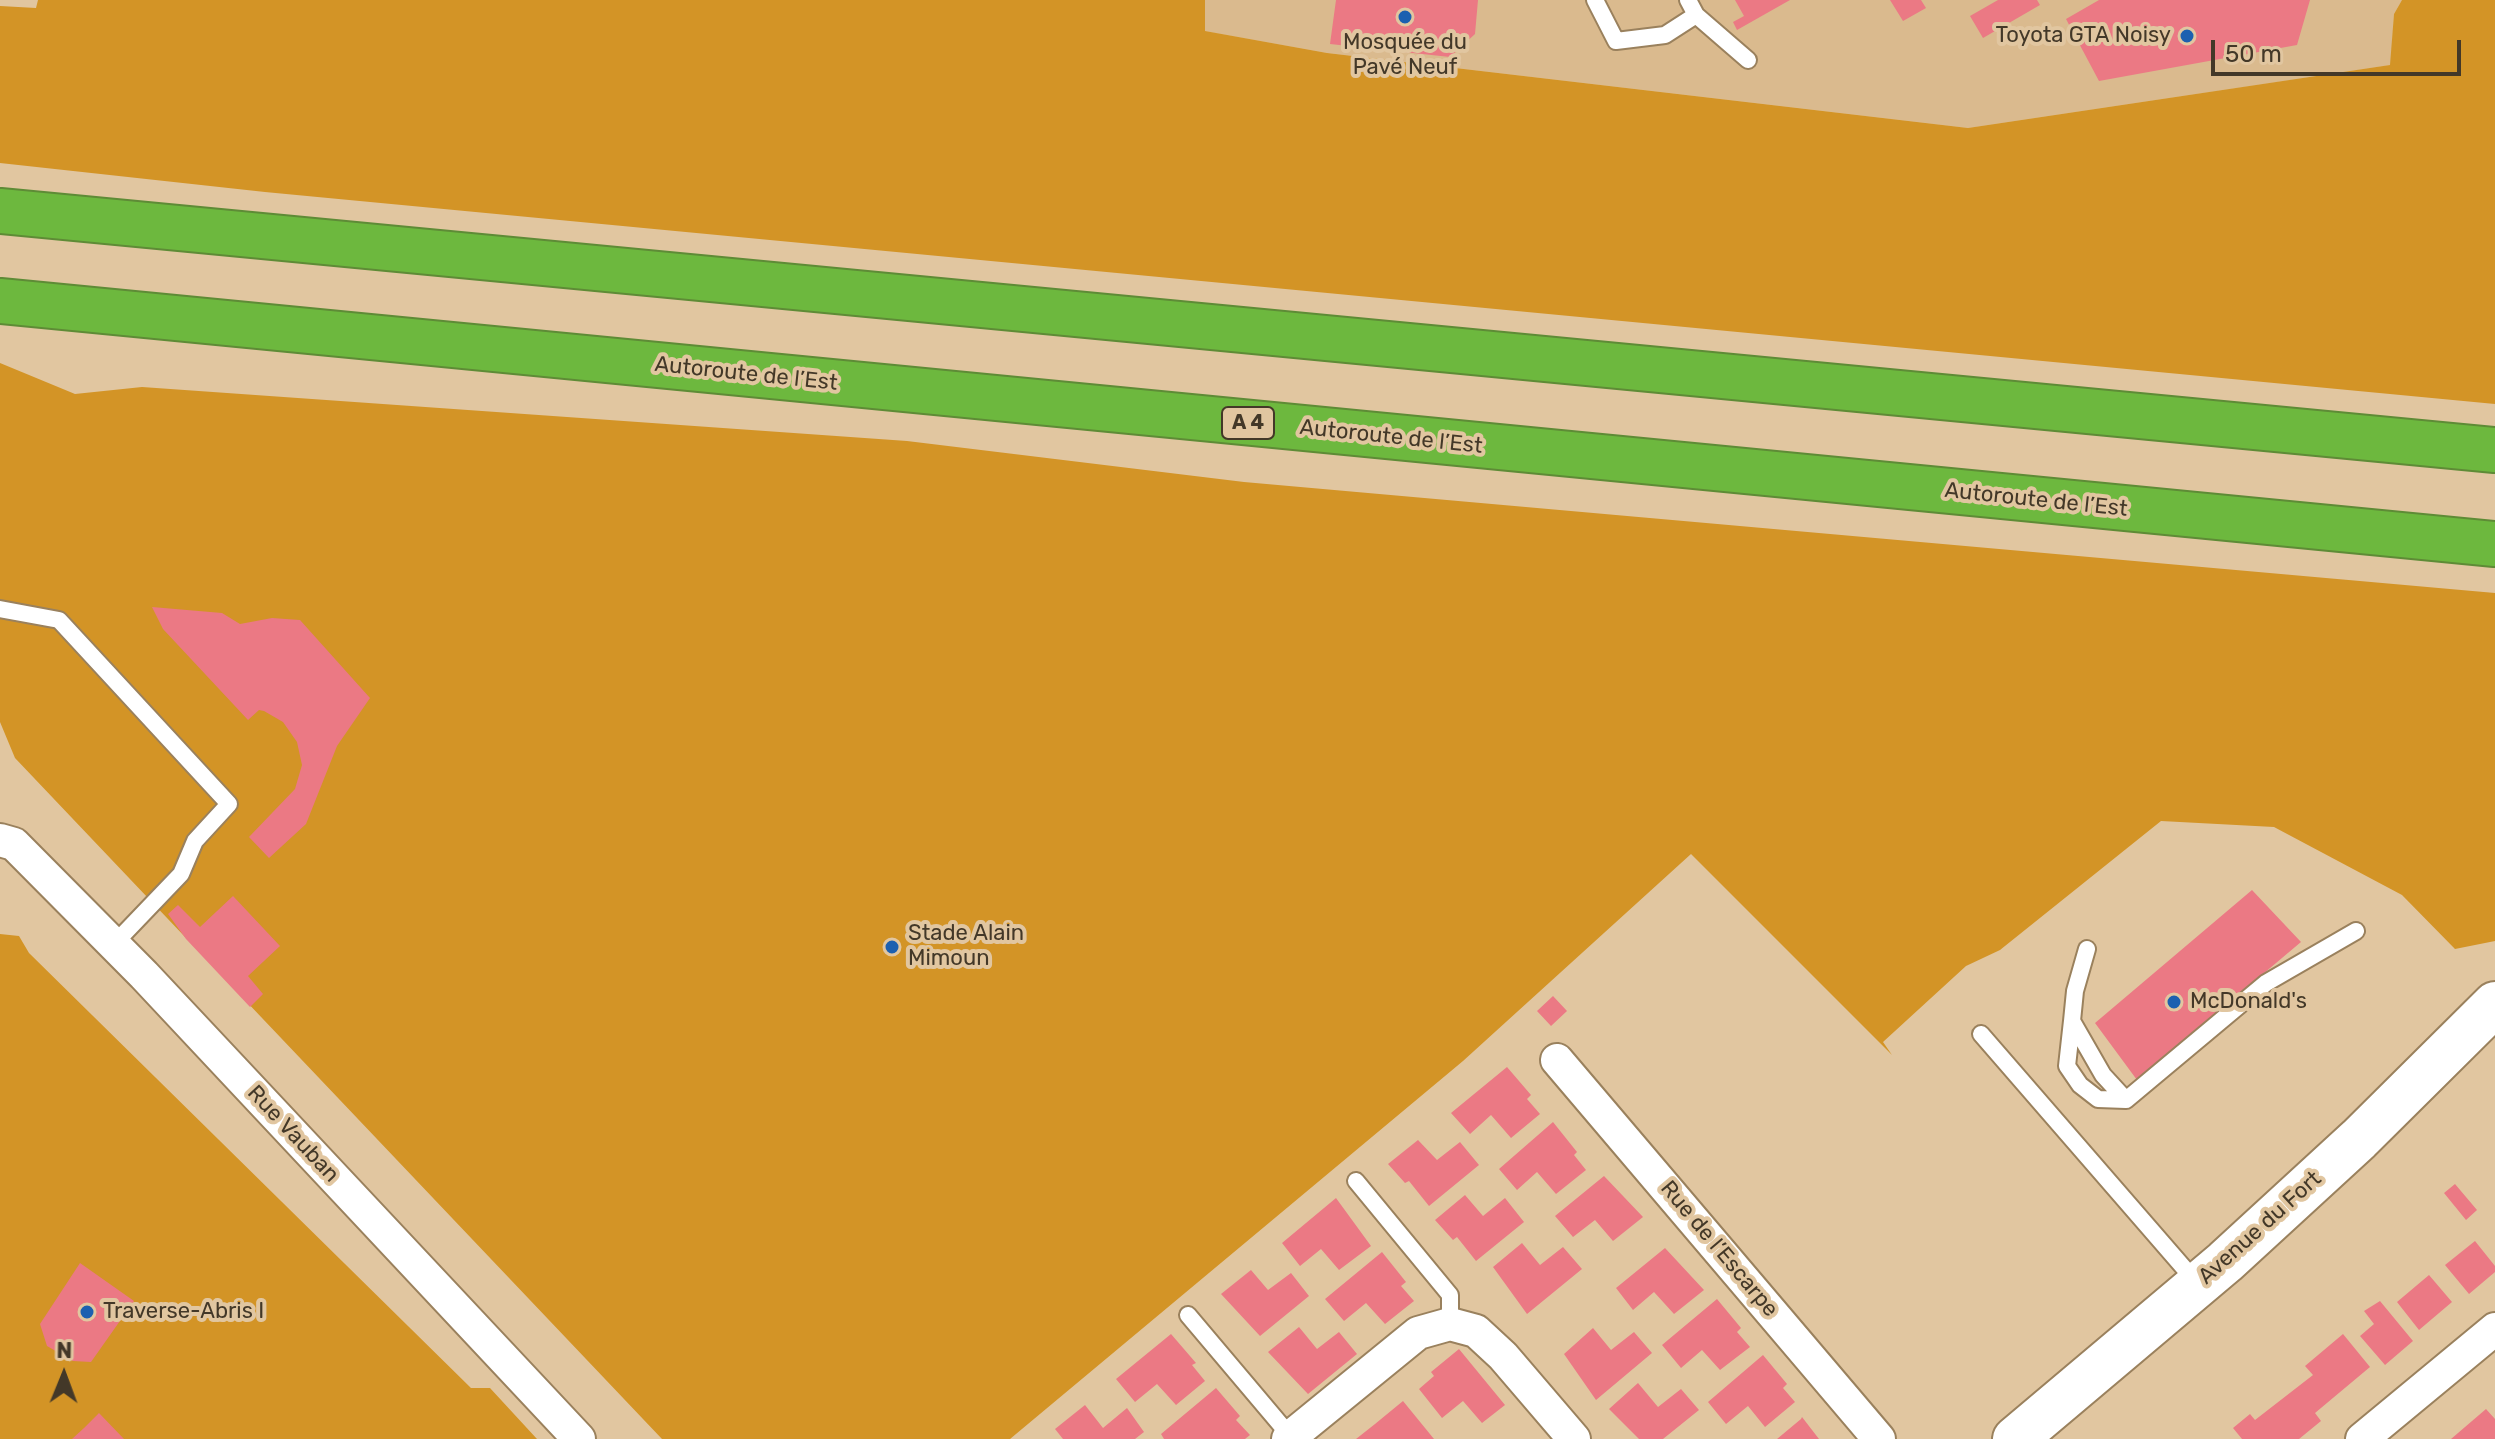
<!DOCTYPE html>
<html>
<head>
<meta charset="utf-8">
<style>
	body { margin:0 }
	#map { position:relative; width:2495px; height:1439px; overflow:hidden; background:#e1c6a0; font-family:Rubik,sans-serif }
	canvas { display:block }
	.north { position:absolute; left:24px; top:1335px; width:80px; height:80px; -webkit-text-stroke:6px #e1c6a0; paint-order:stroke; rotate:1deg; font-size:22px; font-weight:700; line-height:32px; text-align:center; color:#433828 }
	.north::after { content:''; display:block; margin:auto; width:28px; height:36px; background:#433828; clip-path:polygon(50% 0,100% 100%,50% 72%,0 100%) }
	.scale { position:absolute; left:2211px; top:40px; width:250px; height:36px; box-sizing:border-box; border:4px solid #433828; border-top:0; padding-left:10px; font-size:24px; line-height:28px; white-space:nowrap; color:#433828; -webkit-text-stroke:6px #e1c6a0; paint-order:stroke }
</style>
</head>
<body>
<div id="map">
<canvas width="2495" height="1439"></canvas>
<div class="north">N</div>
<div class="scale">50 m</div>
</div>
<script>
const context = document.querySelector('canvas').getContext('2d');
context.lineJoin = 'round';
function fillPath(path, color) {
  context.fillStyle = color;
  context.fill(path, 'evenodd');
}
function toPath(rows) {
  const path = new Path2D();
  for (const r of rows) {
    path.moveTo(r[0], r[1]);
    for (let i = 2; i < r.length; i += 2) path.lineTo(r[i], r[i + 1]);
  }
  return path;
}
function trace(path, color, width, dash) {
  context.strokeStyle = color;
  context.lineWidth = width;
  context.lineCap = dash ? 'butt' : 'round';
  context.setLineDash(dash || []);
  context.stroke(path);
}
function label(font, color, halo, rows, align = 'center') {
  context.font = font + ' Rubik,sans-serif';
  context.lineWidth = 8;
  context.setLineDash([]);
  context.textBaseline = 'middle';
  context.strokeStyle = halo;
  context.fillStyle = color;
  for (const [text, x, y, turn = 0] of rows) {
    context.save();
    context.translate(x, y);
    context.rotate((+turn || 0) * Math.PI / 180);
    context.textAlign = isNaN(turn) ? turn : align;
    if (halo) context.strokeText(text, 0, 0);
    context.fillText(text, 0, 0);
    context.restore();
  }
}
const built = toPath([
	[1205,0,2402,0,2394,14,2391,65,1968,128,1327,53,1204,31]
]);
const green = toPath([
	[38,0,1205,0,1205,31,1327,53,1968,128,2390,65,2394,14,2402,0,2495,0,2495,404,265,192,0,163,0,6,36,8],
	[0,363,75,394,142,387,907,441,1244,482,2495,593,2495,941,2455,949,2402,895,2274,827,2161,821,2000,950,1966,966,1883,1042,1892,1055,1691,854,1463,1061,1010,1439,662,1439,15,758,0,722],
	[0,934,19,936,29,953,471,1388,490,1388,537,1439,0,1439]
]);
const building = toPath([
	[1336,0,1478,0,1475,34,1450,57,1330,44],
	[1735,0,1790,0,1737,30,1733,22,1744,16],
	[1890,0,1921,0,1926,8,1903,21],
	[1998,0,2037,0,2040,5,1983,38,1970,16],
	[2099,0,2310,0,2297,45,2099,81,2066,19],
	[152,607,222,613,240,624,272,618,300,620,370,698,337,746,306,824,269,858,249,837,295,789,302,765,297,742,283,722,264,711,259,710,248,720,163,629],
	[2252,890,2301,942,2137,1080,2095,1023],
	[233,896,280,946,248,976,263,994,250,1007,186,939,168,914,178,905,200,927],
	[1553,996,1567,1011,1551,1026,1537,1011],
	[1507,1067,1531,1095,1527,1099,1540,1114,1511,1138,1491,1115,1470,1134,1451,1113],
	[1553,1122,1577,1152,1574,1155,1586,1170,1556,1194,1537,1172,1517,1190,1499,1169],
	[1418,1140,1437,1160,1460,1142,1479,1165,1429,1206,1409,1181,1405,1183,1388,1164],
	[1604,1176,1643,1217,1613,1241,1595,1220,1573,1237,1555,1216],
	[2455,1184,2477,1210,2466,1220,2444,1193],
	[1465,1195,1483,1216,1505,1198,1524,1222,1476,1261,1457,1237,1453,1240,1435,1220],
	[1336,1198,1371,1246,1339,1270,1321,1249,1300,1266,1282,1243],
	[2475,1241,2495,1266,2495,1272,2469,1294,2445,1265],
	[1522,1243,1540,1265,1563,1247,1582,1269,1527,1314,1493,1267],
	[1665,1248,1704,1290,1674,1314,1654,1292,1633,1310,1616,1288],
	[1382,1252,1406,1282,1401,1286,1414,1301,1385,1324,1366,1303,1344,1321,1325,1299],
	[80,1263,134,1301,91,1362,73,1361,47,1346,40,1324],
	[1251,1270,1268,1290,1291,1273,1309,1296,1260,1336,1221,1294],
	[2429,1275,2452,1302,2419,1330,2397,1302],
	[1717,1299,1741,1328,1737,1332,1750,1347,1720,1370,1702,1350,1681,1368,1662,1345],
	[2380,1301,2413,1341,2385,1365,2360,1336,2374,1324,2364,1311],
	[1299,1327,1317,1349,1339,1332,1357,1354,1308,1394,1268,1352],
	[1593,1328,1611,1350,1634,1332,1652,1353,1596,1400,1564,1354],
	[1171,1334,1196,1363,1192,1365,1205,1381,1176,1405,1157,1384,1135,1402,1116,1379],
	[2343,1334,2370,1367,2315,1413,2321,1421,2299,1439,2242,1439,2233,1428,2250,1414,2255,1420,2313,1375,2305,1366],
	[1459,1349,1505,1405,1482,1423,1463,1401,1442,1418,1419,1389,1434,1376,1431,1372],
	[1763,1355,1787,1384,1783,1388,1795,1402,1765,1427,1748,1406,1726,1424,1708,1402],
	[1638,1383,1658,1407,1681,1389,1699,1410,1663,1439,1639,1439,1609,1409],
	[1216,1388,1240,1416,1236,1420,1250,1435,1245,1439,1164,1439,1161,1434],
	[1403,1401,1434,1439,1356,1439,1375,1424],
	[1085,1405,1103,1428,1127,1408,1144,1432,1135,1439,1063,1439,1055,1429],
	[2486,1409,2495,1419,2495,1439,2451,1439],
	[99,1413,124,1439,72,1439,84,1428],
	[1802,1417,1819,1439,1777,1439,1801,1419]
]);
const lane = toPath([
	[1595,0,1616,41,1665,35,1696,15,1688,0],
	[1696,15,1748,60],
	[0,609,59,620,229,804,195,841,181,874,114,944],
	[2087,949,2075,991,2072,1021,2103,1075,2126,1100,2266,983,2356,931],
	[2072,1021,2067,1066,2080,1085,2098,1099,2126,1100],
	[1981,1034,2197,1283],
	[1356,1181,1450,1295,1450,1324],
	[1188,1315,1291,1437]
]);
const street = toPath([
	[0,840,14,844,144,975,579,1439],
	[1557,1060,1879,1439],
	[1288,1439,1418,1333,1450,1324,1476,1331,1503,1356,1574,1439],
	[2362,1439,2495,1329]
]);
const secondary = toPath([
	[2015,1439,2225,1262,2359,1139,2495,1004]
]);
const highway = toPath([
	[0,211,2495,450],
	[0,301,2495,544]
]);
const markers = [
	[1405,17,8,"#1c60b0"],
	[2187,36,8,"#1c60b0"],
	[892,947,8,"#1c60b0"],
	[2174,1002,8,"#1c60b0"],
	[87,1312,8,"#1c60b0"]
];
const shields = [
	[1248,423,52]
];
const shieldNames = [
	["A 4",1248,423]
];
const poiNames = [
	["Toyota GTA Noisy",2171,36,"right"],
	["Mosquée du",1405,43,"center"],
	["Pavé Neuf",1405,68,"center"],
	["Stade Alain",908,934],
	["Mimoun",908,959],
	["McDonald's",2190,1002],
	["Traverse-Abris I",103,1312]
];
const streetNames = [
	["Autoroute de l’Est",746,374,6],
	["Autoroute de l’Est",1391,437,6],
	["Autoroute de l’Est",2036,500,6],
	["Rue Vauban",293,1134,47],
	["Avenue du Fort",2260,1228,-42],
	["Rue de l’Escarpe",1719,1249,50]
];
fillPath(built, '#daba8e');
fillPath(green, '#d39426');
fillPath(building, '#eb7984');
trace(lane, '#9a815d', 20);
trace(street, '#9a815d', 36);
trace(secondary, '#9a815d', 48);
trace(highway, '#5e8b36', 48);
trace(lane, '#fff', 16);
trace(street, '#fff', 32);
trace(secondary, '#fff', 44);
trace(highway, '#6db83e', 44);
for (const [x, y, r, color] of markers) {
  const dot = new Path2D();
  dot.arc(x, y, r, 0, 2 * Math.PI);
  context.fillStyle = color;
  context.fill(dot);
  trace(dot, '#e1c6a0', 3);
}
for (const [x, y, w] of shields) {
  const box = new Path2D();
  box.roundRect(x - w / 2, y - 16, w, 32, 6);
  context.fillStyle = '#e1c6a0';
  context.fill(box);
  trace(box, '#433828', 2);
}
label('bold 20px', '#433828', null, shieldNames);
label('22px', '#433828', '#e1c6a0', poiNames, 'left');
label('22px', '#433828', '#e1c6a0', streetNames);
</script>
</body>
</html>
